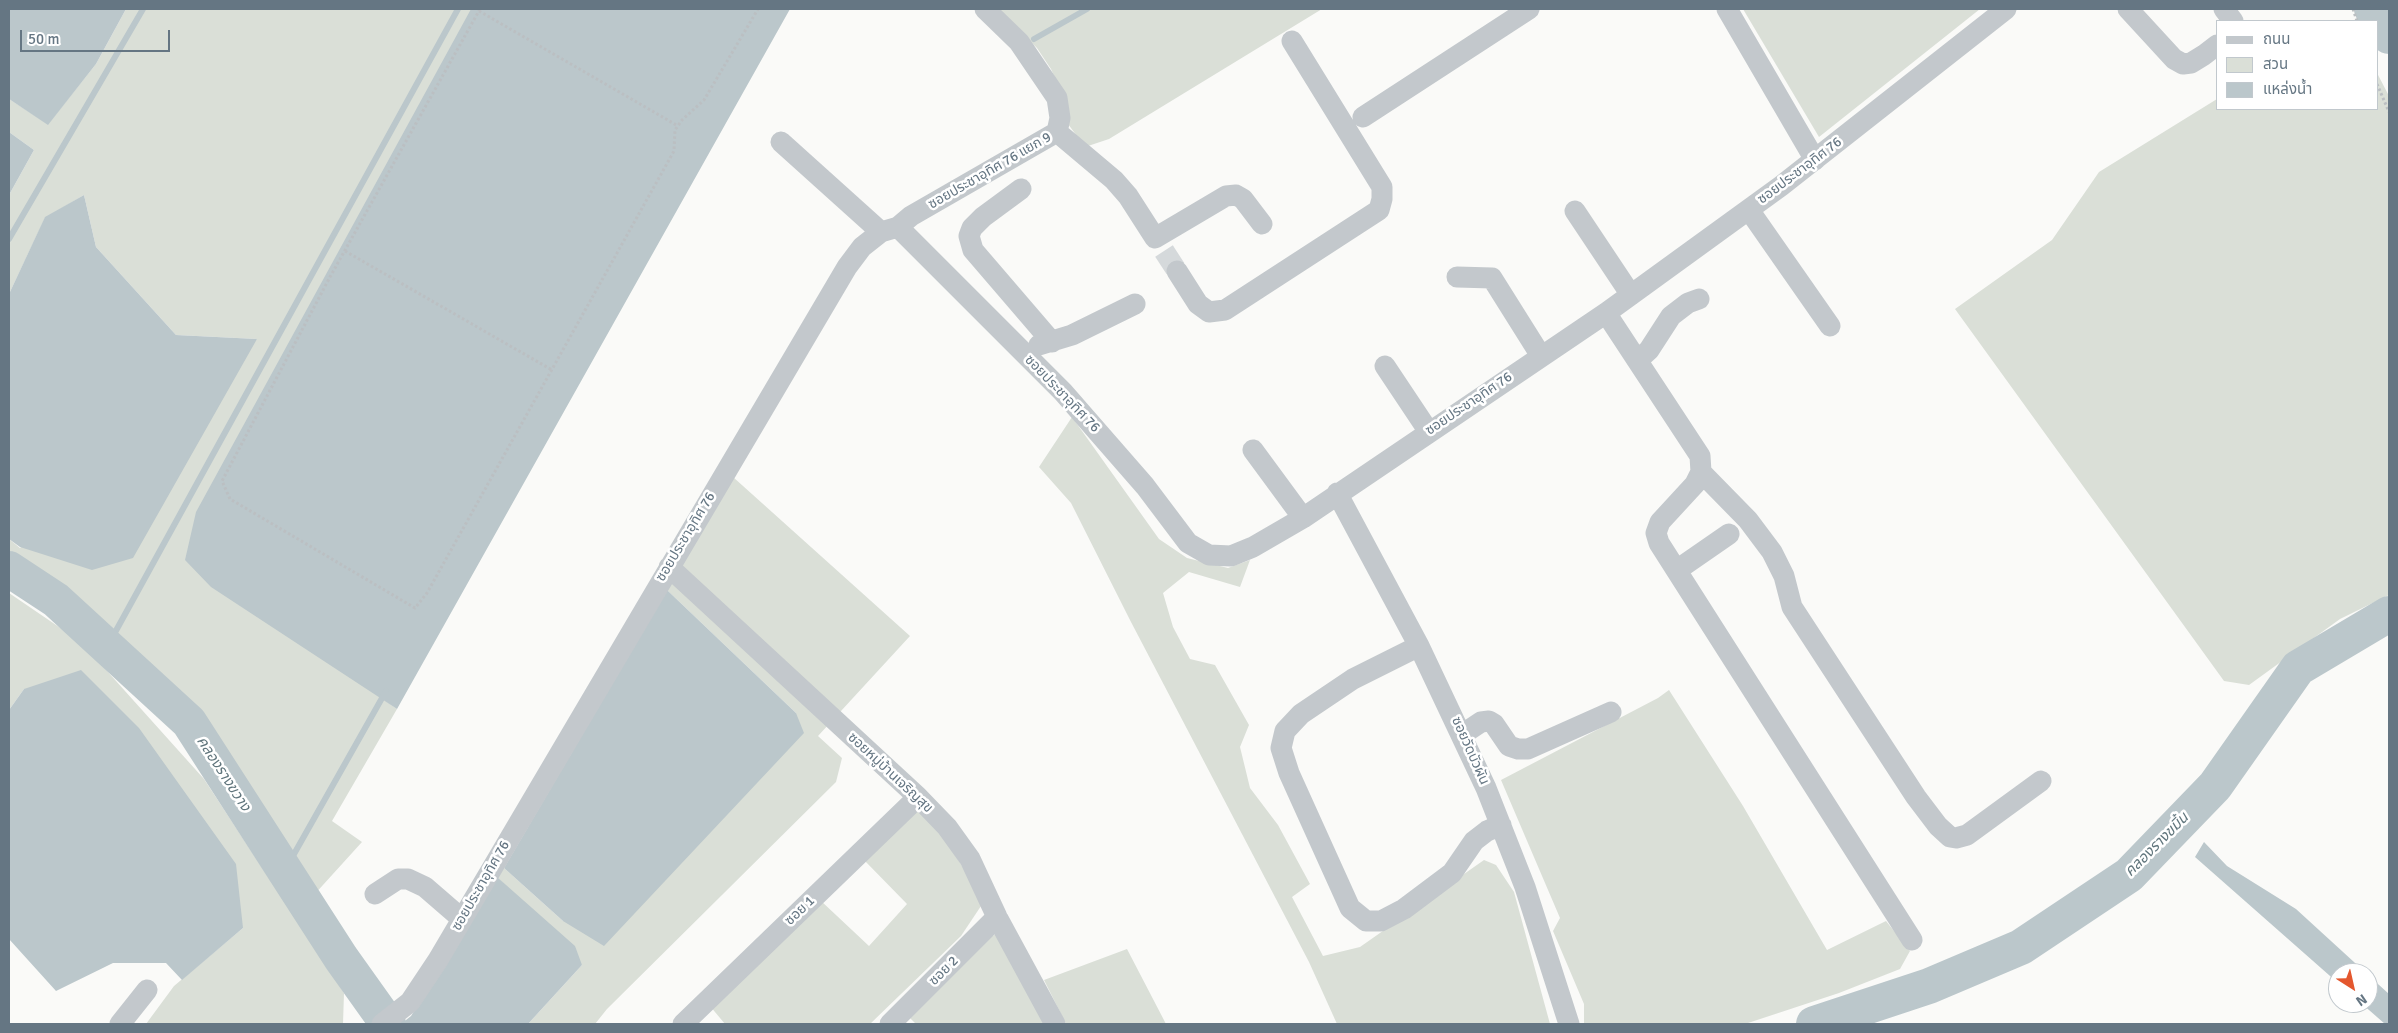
<!DOCTYPE html>
<html>
<head>
<meta charset="utf-8">
<style>
	body { margin:0 }
	#map { position:relative; width:2398px; height:1033px; overflow:hidden; background:#fafaf8; font-family:Signika,"Noto Sans Thai",sans-serif }
	canvas { display:block }
	.frame { position:absolute; inset:0; border:10px solid #657683; pointer-events:none }
	.legend { position:absolute; left:2216px; top:20px; width:162px; height:90px; box-sizing:border-box; background:#fff; border:1px solid #c1c8cd; margin:0; padding:6px 9px; list-style:none; font-size:15px; color:#657683 }
	.legend li { display:flex; align-items:center; gap:10px; height:25px }
	.legend b { width:25px; border:1px solid #c1c8cd }
	.north { position:absolute; left:2328px; top:963px; width:50px; height:50px; box-sizing:border-box; background:#fff; border:1px solid #c1c8cd; border-radius:50%; rotate:145deg; font-size:14px; font-weight:700; line-height:20px; text-align:center; color:#657683 }
	.north::after { content:''; display:block; margin:auto; width:18px; height:22px; background:#e4572e; clip-path:polygon(50% 0,100% 100%,50% 72%,0 100%) }
	.scale { position:absolute; left:20px; top:30px; width:150px; height:22px; box-sizing:border-box; border:2px solid #657683; border-top:0; padding-left:6px; font-size:15px; line-height:18px; white-space:nowrap; color:#657683; -webkit-text-stroke:4px #fff; paint-order:stroke }
</style>
</head>
<body>
<div id="map">
<canvas width="2398" height="1033"></canvas>
<div class="frame"></div>
<ul class="legend">
<li><b style="height:6px;background:#c3c8cc"></b>ถนน</li>
<li><b style="height:14px;background:#dadfd7"></b>สวน</li>
<li><b style="height:14px;background:#bbc7cb"></b>แหล่งน้ำ</li>
</ul>
<div class="north">N</div>
<div class="scale">50 m</div>
</div>
<script>
const context = document.querySelector('canvas').getContext('2d');
context.lineJoin = 'round';
function fillPath(path, color) {
  context.fillStyle = color;
  context.fill(path, 'evenodd');
}
function toPath(rows) {
  const path = new Path2D();
  for (const r of rows) {
    path.moveTo(r[0], r[1]);
    for (let i = 2; i < r.length; i += 2) path.lineTo(r[i], r[i + 1]);
  }
  return path;
}
function trace(path, color, width, dash) {
  context.strokeStyle = color;
  context.lineWidth = width;
  context.lineCap = dash ? 'butt' : 'round';
  context.setLineDash(dash || []);
  context.stroke(path);
}
function label(font, color, halo, rows, align = 'center') {
  context.font = font + ' Signika,"Noto Sans Thai",sans-serif';
  context.lineWidth = 5;
  context.setLineDash([]);
  context.textBaseline = 'middle';
  context.strokeStyle = halo;
  context.fillStyle = color;
  for (const [text, x, y, turn = 0] of rows) {
    context.save();
    context.translate(x, y);
    context.rotate((+turn || 0) * Math.PI / 180);
    context.textAlign = isNaN(turn) ? turn : align;
    if (halo) context.strokeText(text, 0, 0);
    context.fillText(text, 0, 0);
    context.restore();
  }
}
const green = toPath([
	[126,9,473,9,342,670,397,709,332,821,362,842,313,896,221,747,142,665,71,599,9,559,9,539,20,548,257,339,176,335,96,247,84,195,45,218,9,294,9,195,34,150,9,132,9,99,48,124,96,64],
	[997,9,1322,9,1109,139,1085,147,1068,124,1065,101,1051,69,1037,48],
	[1743,9,1980,9,1819,137],
	[2377,73,2389,96,2389,595,2340,619,2249,685,2224,681,1955,309,2052,240,2099,172,2217,99,2217,109,2377,109],
	[1072,417,1159,539,1187,558,1228,568,1250,560,1240,587,1189,572,1163,593,1173,627,1190,659,1215,665,1249,725,1240,747,1250,788,1278,825,1310,884,1292,897,1323,956,1360,947,1484,860,1496,865,1514,892,1550,1024,1337,1024,1309,962,1131,622,1071,503,1039,467],
	[733,477,910,636,818,736,842,758,836,782,607,1009,595,1024,528,1024,582,965,497,877,504,868,563,921,796,713,667,590],
	[9,593,81,642,204,779,344,993,343,1024,146,1024,174,986,243,928,24,689,9,710],
	[1669,690,1743,806,1827,950,1886,921,1910,951,1900,969,1839,993,1745,1024,1584,1024,1584,1004,1553,931,1560,918,1501,780,1658,698],
	[915,809,940,831,964,869,981,906,961,936,870,1024,725,1024,710,1006,820,900,869,946,907,904,864,860],
	[997,934,1045,1024,916,1024,909,1017,984,939],
	[1127,949,1166,1024,1066,1024,1044,980]
]);
const water = toPath([
	[9,9,126,9,96,64,48,125,9,99],
	[471,9,790,9,397,709,211,587,185,560,196,512],
	[9,132,34,150,9,195],
	[84,195,96,247,176,335,257,339,133,558,92,570,20,547,9,539,9,294,45,217],
	[667,590,796,713,804,733,604,946,563,921,504,868],
	[81,670,139,728,236,864,243,928,182,980,166,963,113,963,56,991,9,939,9,710,24,689],
	[2204,842,2227,866,2296,909,2366,973,2338,973,2338,983,2195,857],
	[497,877,575,946,582,965,528,1024,401,1024,411,1016],
	[2368,975,2389,994,2389,1024,2385,1024,2361,1003,2368,1003]
]);
const stream = toPath([
	[1034,39,1087,9],
	[9,239,143,9],
	[107,647,458,9],
	[285,870,386,691]
]);
const river = toPath([
	[2372,9,2389,36],
	[9,569,56,600,189,722,341,958,388,1024],
	[1814,1024,1929,986,2021,947,2129,875,2215,786,2298,668,2389,614]
]);
const minorTunnel = toPath([
	[1164,251,1177,271]
]);
const path = toPath([
	[480,9,330,277,222,481,230,499,415,608,427,593,674,151,675,130,682,120,704,100,758,9],
	[2353,9,2357,21],
	[479,11,678,126],
	[2377,84,2389,112],
	[345,251,552,370]
]);
const minor = toPath([
	[1727,9,1815,160],
	[2128,9,2174,59,2183,64,2191,63,2204,55,2217,45],
	[2224,9,2233,21],
	[1363,117,1529,9],
	[1057,132,1114,180,1128,196,1155,238,1226,196,1236,195,1243,199,1262,224],
	[781,142,881,232],
	[1021,189,983,217,972,228,969,236,973,250,1052,342],
	[1749,210,1830,326],
	[1575,211,1631,295],
	[898,227,911,216,1057,132,1060,118,1057,98,1019,42,985,9],
	[1177,271,1198,304,1209,312,1225,310,1379,210,1382,199,1382,187,1292,41],
	[1457,277,1492,278,1541,356],
	[1606,313,1700,456,1701,472,1695,484,1660,522,1656,533,1659,543,1912,940],
	[1039,345,1072,335,1135,304],
	[1638,360,1649,350,1671,316,1688,303,1699,299],
	[1385,366,1429,432],
	[1253,450,1303,518],
	[1701,472,1748,520,1772,552,1784,576,1792,607,1916,797,1938,826,1950,837,1956,838,1967,835,2041,781],
	[1337,493,1419,646,1486,788,1525,887,1569,1024],
	[669,567,918,797,947,827,970,859,997,917,1055,1024],
	[1677,570,1729,534],
	[1419,646,1353,679,1301,714,1285,731,1281,748,1289,773,1350,908,1366,921,1381,921,1404,909,1452,873,1474,841,1487,831,1501,825],
	[1463,734,1481,722,1489,721,1494,724,1509,746,1518,749,1528,749,1611,712],
	[375,894,398,879,408,879,425,887,462,919],
	[120,1024,147,990],
	[382,1024,410,1002,438,960,847,267,862,247,881,232,898,227,1063,392,1145,486,1188,543,1209,555,1231,556,1253,547,1303,518,1606,313,1781,186,2006,9],
	[683,1024,918,797],
	[890,1024,997,917]
]);
const streetNames = [
	["ซอยประชาอุทิศ 76 แยก 9",990,171,-30],
	["ซอยประชาอุทิศ 76",1800,171,-37],
	["ซอยประชาอุทิศ 76",1062,394,46],
	["ซอยประชาอุทิศ 76",1469,404,-34],
	["ซอยประชาอุทิศ 76",686,537,-59],
	["ซอยวัดบัวผัน",1470,751,66],
	["ซอยหมู่บ้านเจริญสุข",890,773,43],
	["ซอยประชาอุทิศ 76",481,886,-60],
	["ซอย 1",800,911,-44],
	["ซอย 2",944,971,-45]
];
const waterNames = [
	["คลองรางขวาง",223,774,57],
	["คลองรางขมิ้น",2157,845,-45]
];
fillPath(green, '#dadfd7');
fillPath(water, '#bbc7cb');
trace(stream, '#bbc7cb', 6);
trace(river, '#bbc7cb', 36);
trace(minorTunnel, '#d5d9db', 21, [21, 11]);
trace(path, '#bbbfc2', 3, [2.5, 2.5]);
trace(minor, '#c3c8cc', 21);
label('14px', '#657683', '#fff', streetNames);
label('italic 15px', '#60757c', '#fff', waterNames);
</script>
</body>
</html>
